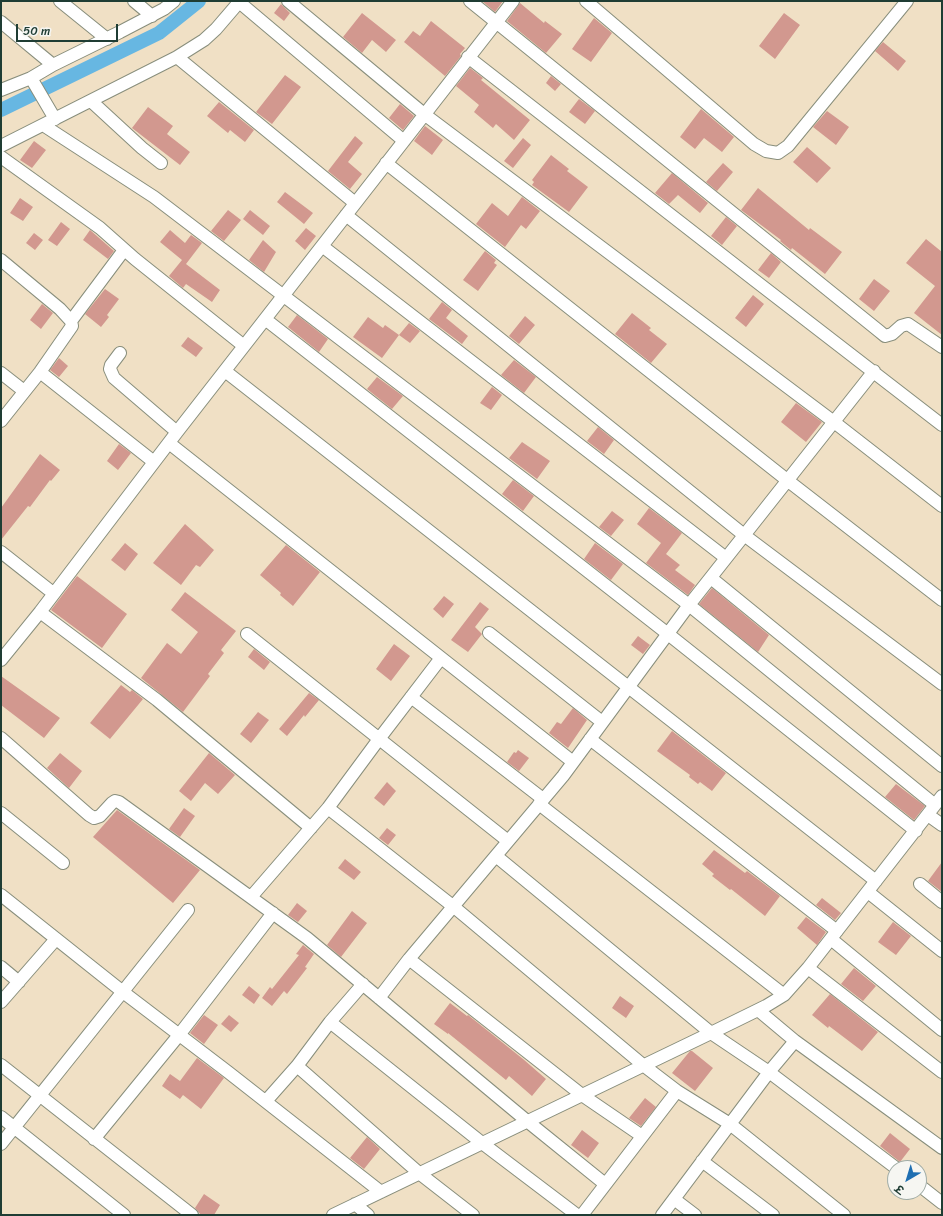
<!DOCTYPE html>
<html>
<head>
<meta charset="utf-8">
<style>
	body { margin:0 }
	#map { position:relative; width:943px; height:1216px; overflow:hidden; background:#f0e0c5; font-family:Sriracha,"Playpen Sans Deva",sans-serif }
	canvas { display:block }
	.frame { position:absolute; inset:0; border:2px solid #1f3d34; pointer-events:none }
	.north { position:absolute; left:887px; top:1160px; width:40px; height:40px; box-sizing:border-box; background:#f6f6f2; border:1px solid #a0aca6; border-radius:50%; rotate:218deg; font-size:11px; font-weight:700; line-height:16px; text-align:center; color:#1f3d34 }
	.north::after { content:''; display:block; margin:auto; width:14px; height:18px; background:#1f6fb2; clip-path:polygon(50% 0,100% 100%,50% 72%,0 100%) }
	.scale { position:absolute; left:16px; top:24px; width:102px; height:18px; box-sizing:border-box; border:2px solid #1f3d34; border-top:0; padding-left:5px; font-size:12px; line-height:14px; white-space:nowrap; color:#1f3d34; -webkit-text-stroke:3px #f6f6f2; paint-order:stroke }
</style>
</head>
<body>
<div id="map">
<canvas width="943" height="1216"></canvas>
<div class="frame"></div>
<div class="north">उ</div>
<div class="scale">50 m</div>
</div>
<script>
const context = document.querySelector('canvas').getContext('2d');
context.lineJoin = 'round';
function toPath(rows) {
  const path = new Path2D();
  for (const r of rows) {
    path.moveTo(r[0], r[1]);
    for (let i = 2; i < r.length; i += 2) path.lineTo(r[i], r[i + 1]);
  }
  return path;
}
function trace(path, color, width, dash) {
  context.strokeStyle = color;
  context.lineWidth = width;
  context.lineCap = dash ? 'butt' : 'round';
  context.setLineDash(dash || []);
  context.stroke(path);
}
function fillPath(path, color) {
  context.fillStyle = color;
  context.fill(path, 'evenodd');
}
const canal = toPath([
	[1,110,159,33,199,1]
]);
const building = toPath([
	[482,1,503,1,495,12],
	[520,3,544,23,545,21,562,34,546,53,507,21],
	[281,4,290,13,284,21,274,13],
	[362,13,396,40,386,52,372,40,362,53,343,37],
	[784,13,800,25,775,59,759,46],
	[594,18,612,33,591,62,572,49],
	[431,21,465,48,460,54,461,56,445,76,404,42,413,31,420,36],
	[883,42,906,61,898,71,875,51],
	[470,68,483,78,481,80,530,120,514,140,496,124,493,128,474,112,479,105,456,86],
	[285,75,301,87,272,124,256,112],
	[551,76,561,84,555,91,546,83],
	[579,99,595,111,585,124,569,112],
	[219,102,254,130,245,142,230,130,228,133,207,116],
	[400,104,414,116,403,130,389,118],
	[148,107,173,126,167,134,190,152,180,165,132,128],
	[701,109,734,137,722,152,704,138,695,149,680,137],
	[827,111,849,127,836,145,813,127],
	[425,126,443,140,432,155,414,141],
	[355,136,363,143,348,162,362,174,350,189,328,171],
	[523,138,531,145,513,168,504,161],
	[34,141,46,150,32,168,20,160],
	[807,147,831,168,817,183,793,162],
	[551,155,569,169,567,171,588,187,569,212,532,185,534,182,532,180],
	[723,163,733,172,717,191,706,182],
	[672,173,708,203,700,213,678,195,669,204,655,193],
	[758,188,809,230,810,228,842,252,825,274,792,248,791,250,780,241,781,240,741,210],
	[285,192,313,213,304,224,277,202],
	[522,197,540,211,526,229,521,225,505,247,476,224,492,203,508,216],
	[20,198,33,207,23,221,10,213],
	[228,210,241,220,224,241,211,231],
	[250,210,270,226,263,235,243,219],
	[726,217,737,226,722,245,711,236],
	[61,222,70,229,57,246,48,240],
	[306,228,316,236,305,250,295,241],
	[90,230,114,251,108,259,83,240],
	[170,230,185,243,191,235,202,243,186,264,220,290,212,302,186,284,183,288,169,276,182,260,160,242],
	[34,233,43,240,35,250,26,243],
	[926,239,942,252,942,335,914,313,935,286,906,263],
	[263,240,276,252,264,272,249,260],
	[485,251,496,260,494,263,497,265,478,291,463,280],
	[771,253,781,262,769,278,758,270],
	[874,279,890,291,874,311,859,299],
	[105,289,119,299,107,315,109,317,101,327,85,314],
	[753,295,764,304,746,327,735,318],
	[442,302,452,310,446,318,468,336,462,344,429,319],
	[42,304,53,313,41,329,30,320],
	[632,313,651,328,649,330,667,344,651,363,615,334],
	[297,315,328,339,319,352,288,327],
	[525,316,535,325,519,344,509,336],
	[368,317,383,328,385,325,399,335,382,358,353,337],
	[409,323,420,331,410,343,399,335],
	[188,337,203,348,196,357,181,346],
	[59,358,68,366,59,377,50,370],
	[514,360,536,377,524,393,501,375],
	[377,377,403,396,392,409,367,389],
	[492,387,502,395,491,410,480,403],
	[796,403,822,422,806,442,781,422],
	[598,427,614,440,604,454,587,441],
	[522,442,550,461,537,479,509,458],
	[119,444,131,453,118,470,107,461],
	[40,454,60,470,51,481,50,480,30,507,28,506,1,540,1,508],
	[513,480,534,496,523,511,502,494],
	[649,508,682,533,666,554,680,565,675,570,695,585,688,595,646,563,661,543,637,524],
	[612,511,624,520,611,536,599,527],
	[185,524,214,550,200,567,196,565,181,585,153,563],
	[125,543,138,554,125,571,111,560],
	[595,543,623,564,611,580,584,559],
	[286,545,320,572,293,606,280,595,281,593,260,575],
	[77,576,127,614,102,648,51,610],
	[712,588,769,635,758,652,699,604],
	[185,592,236,631,221,650,224,653,208,674,210,676,183,712,141,678,167,643,181,654,198,632,171,610],
	[444,596,454,604,443,618,433,609],
	[480,602,489,609,475,627,482,634,468,652,451,640],
	[638,636,650,645,643,654,631,645],
	[394,644,410,656,391,681,376,669],
	[254,649,270,662,264,670,248,657],
	[1,676,60,718,44,738,1,705],
	[121,685,130,692,132,690,143,699,110,739,90,723],
	[309,693,319,700,305,717,304,715,287,736,279,729],
	[573,708,587,720,568,748,549,733,557,722,561,724],
	[258,712,269,720,251,743,240,734],
	[672,731,726,773,712,791,700,782,698,784,689,777,690,775,657,751],
	[518,750,529,758,519,771,507,762,514,752,516,753],
	[60,753,82,771,69,788,47,768],
	[209,753,235,775,218,794,205,783,191,801,179,791],
	[387,782,396,791,384,806,374,798],
	[896,784,925,806,914,820,885,797],
	[184,808,195,816,180,837,169,829],
	[117,810,200,870,173,903,93,837],
	[387,828,396,835,388,845,379,838],
	[714,850,745,873,747,871,780,896,765,916,731,889,730,890,712,876,714,874,702,864],
	[345,859,361,872,354,880,338,868],
	[942,862,942,892,928,881],
	[822,898,841,913,835,920,816,905],
	[297,903,307,911,298,922,288,915],
	[352,911,367,923,341,957,327,945],
	[806,917,826,932,817,945,797,928],
	[893,922,911,936,896,955,878,942],
	[303,945,314,954,305,967,307,968,287,994,284,991,272,1006,262,998,270,987,272,989,299,955,296,954],
	[854,968,876,986,863,1001,841,984],
	[249,986,260,995,254,1004,242,995],
	[830,994,878,1032,862,1051,829,1026,828,1028,812,1015],
	[620,996,634,1006,626,1018,612,1008],
	[450,1003,467,1016,468,1015,523,1059,546,1079,532,1096,509,1076,506,1080,448,1033,448,1034,434,1024],
	[204,1015,218,1025,204,1044,190,1033],
	[229,1015,239,1023,231,1032,221,1024],
	[690,1051,692,1051,713,1068,695,1091,672,1073],
	[197,1058,224,1078,201,1109,183,1095,180,1099,162,1086,170,1074,180,1081],
	[645,1098,656,1107,641,1126,629,1118],
	[582,1130,599,1143,588,1158,571,1145],
	[890,1133,910,1149,900,1162,880,1146],
	[367,1137,380,1149,364,1169,350,1158],
	[204,1194,220,1205,214,1215,201,1215,195,1208]
]);
const street = toPath([
	[60,1,107,39],
	[134,1,152,16],
	[288,1,424,114,834,422,942,506],
	[470,1,879,331,885,336,892,334,901,326,908,324,942,347],
	[586,1,754,144,766,151,778,153,788,146,907,1],
	[239,2,404,141],
	[1,22,53,65],
	[177,57,355,203],
	[468,57,753,279,942,425],
	[31,78,55,119],
	[1,90,31,78,53,65,120,32,164,9,174,1],
	[91,101,142,148,161,163],
	[43,125,154,197,689,605,935,805],
	[1,146,177,57,204,40,216,29,240,1],
	[1,157,100,228,135,259,244,346],
	[386,163,787,480,942,600],
	[346,215,744,535,942,684],
	[322,246,726,558],
	[1,260,60,309,71,321,72,326,40,372,1,421],
	[265,319,668,634,916,831],
	[71,321,124,250],
	[120,353,111,365,110,369,114,378,177,432],
	[225,371,876,881],
	[40,372,154,462],
	[1,373,24,391],
	[169,443,573,762],
	[1,552,53,593],
	[711,578,942,766],
	[40,612,157,700,311,828],
	[489,633,602,722],
	[247,634,508,841],
	[1,660,40,612,177,432,513,1],
	[411,697,543,799],
	[1,738,89,815,94,818,100,816,112,803,115,801,119,802,307,938,527,1121,605,1184],
	[590,739,837,931],
	[539,804,784,995],
	[328,808,454,907,643,1065,677,1091,730,1124,844,1215],
	[1,813,63,863],
	[928,815,942,825],
	[496,856,711,1033,769,1072,896,1168],
	[920,884,942,902],
	[868,892,942,951],
	[1,895,123,992,228,1072,381,1192],
	[251,897,328,808,379,739,441,658],
	[831,939,942,1030],
	[409,959,582,1095,642,1136],
	[1,967,19,982],
	[808,968,942,1072],
	[379,998,409,959,563,776,689,605,874,371],
	[1,1002,56,939],
	[758,1010,795,1041],
	[330,1022,482,1143,577,1215],
	[1,1065,192,1215],
	[297,1066,419,1173,473,1215],
	[266,1101,297,1066,330,1022,363,984],
	[1,1117,124,1215],
	[94,1139,179,1035,273,913],
	[1,1144,188,910],
	[702,1161,773,1215],
	[919,1185,942,1203],
	[674,1199,695,1215],
	[355,1204,368,1215],
	[333,1215,711,1033,766,1006,784,995,808,968,942,796],
	[582,1215,677,1091],
	[662,1215,769,1072,795,1041,942,1148]
]);
trace(canal, '#67b7e2', 14);
fillPath(building, '#d2988f');
trace(street, '#888e7c', 14);
trace(street, '#fff', 12);
</script>
</body>
</html>
